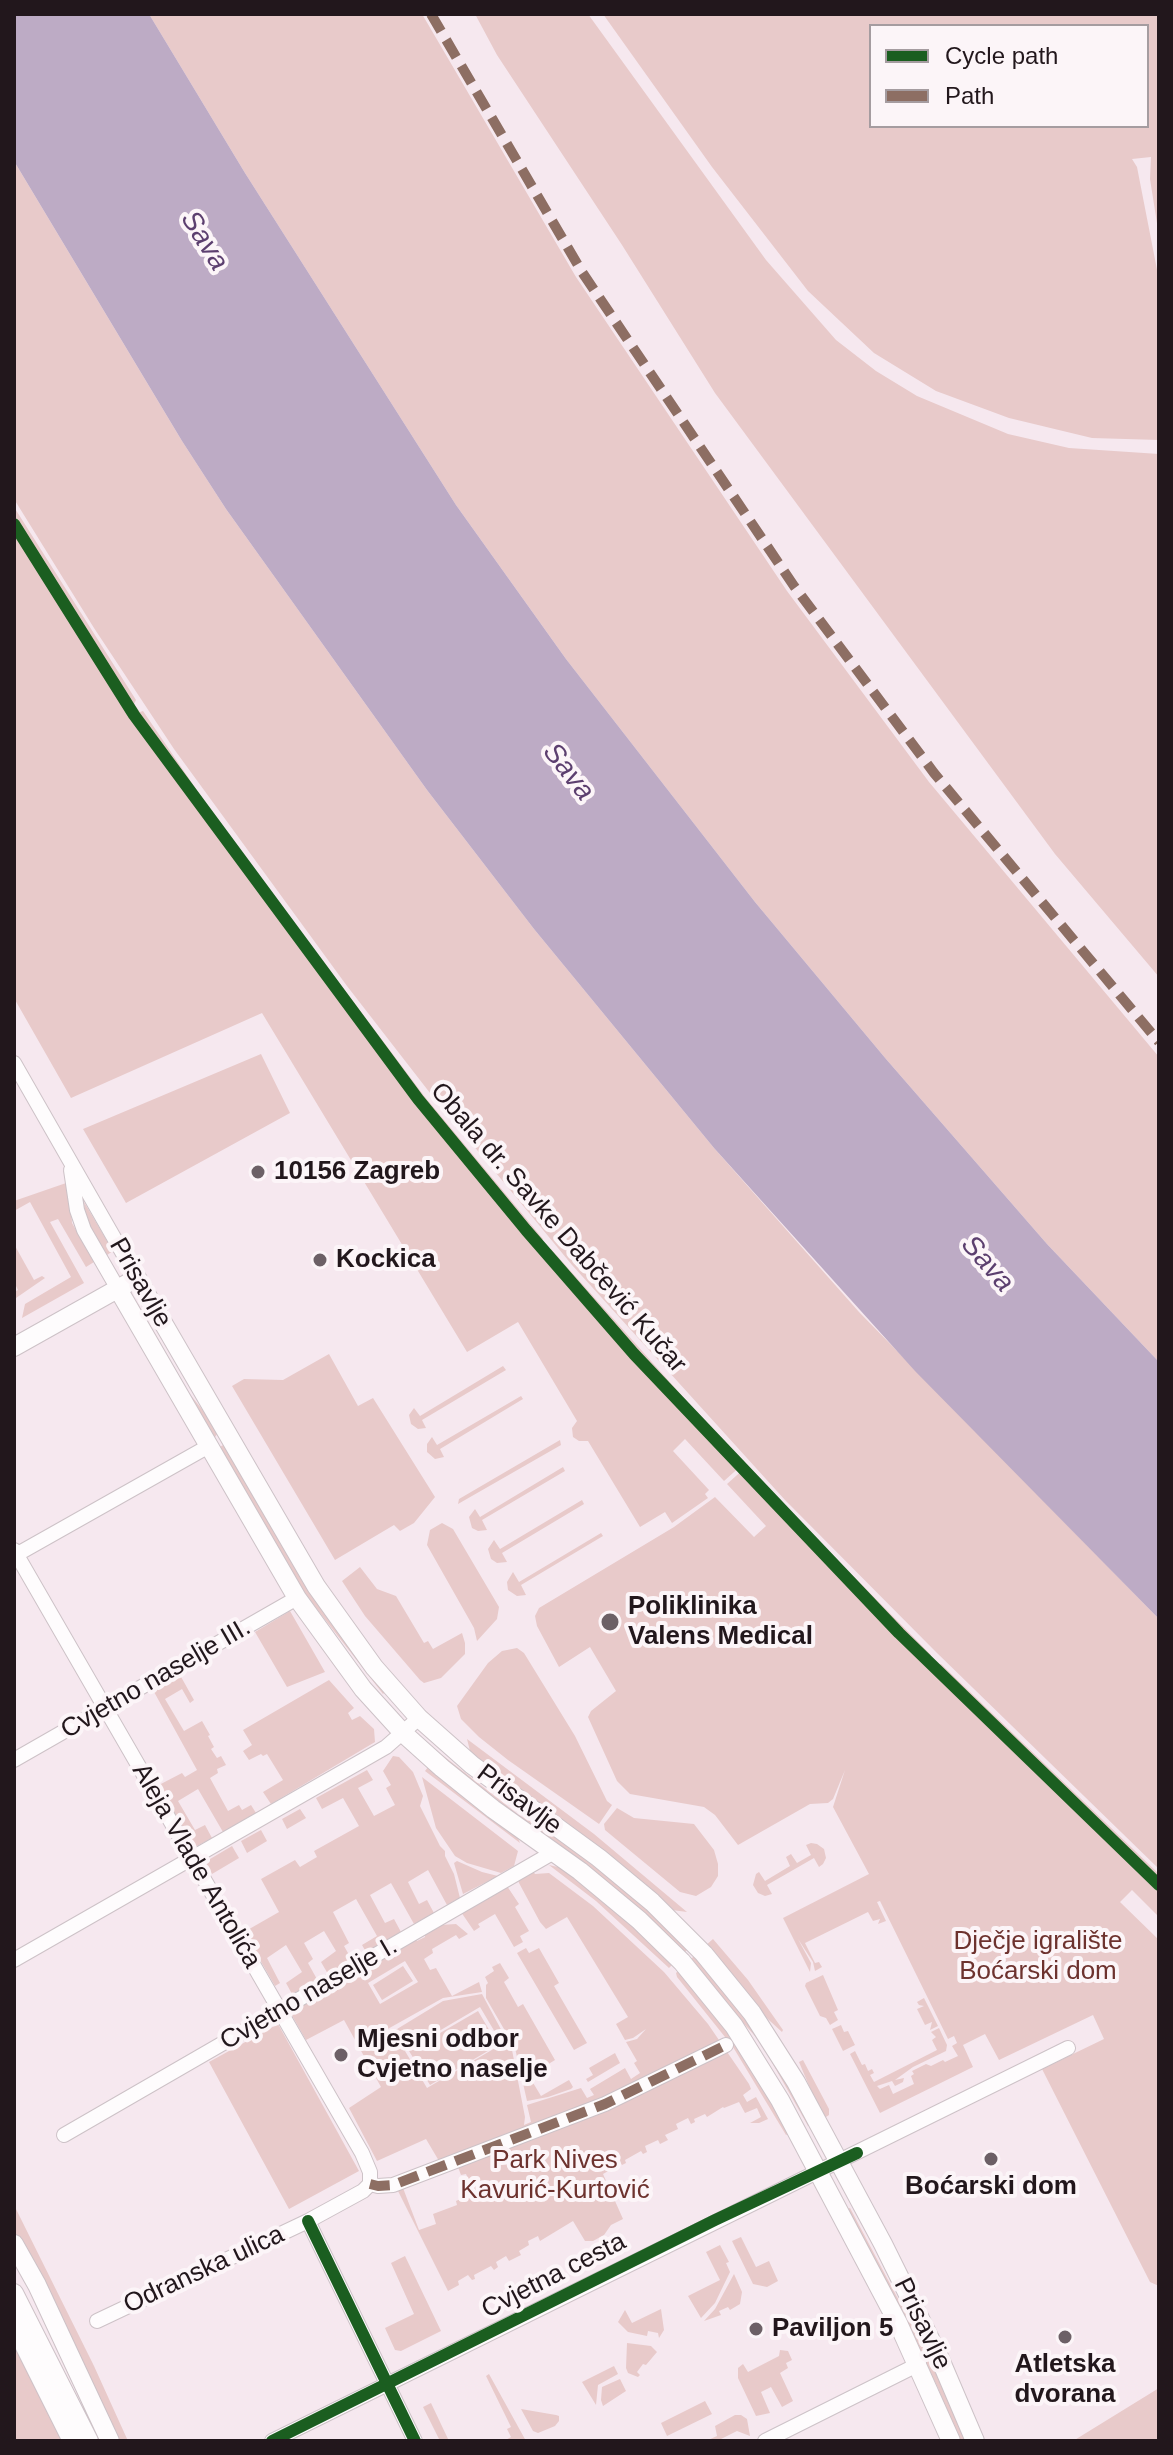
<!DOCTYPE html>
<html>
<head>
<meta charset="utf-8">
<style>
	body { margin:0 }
	#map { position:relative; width:1173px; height:2455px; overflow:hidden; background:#f6e8ef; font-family:Arial,sans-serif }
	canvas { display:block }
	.frame { position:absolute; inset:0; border:16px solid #22171c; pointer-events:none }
	.legend { position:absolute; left:869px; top:24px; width:280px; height:104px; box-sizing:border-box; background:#fcf5f8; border:2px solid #a59ca0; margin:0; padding:10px 14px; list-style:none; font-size:24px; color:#22171c }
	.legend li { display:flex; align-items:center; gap:16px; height:40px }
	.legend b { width:40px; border:2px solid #a59ca0 }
</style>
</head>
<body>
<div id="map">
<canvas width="1173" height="2455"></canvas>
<div class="frame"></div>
<ul class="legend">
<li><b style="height:10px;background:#1b5e20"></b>Cycle path</li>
<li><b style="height:10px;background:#8d6e63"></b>Path</li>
</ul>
</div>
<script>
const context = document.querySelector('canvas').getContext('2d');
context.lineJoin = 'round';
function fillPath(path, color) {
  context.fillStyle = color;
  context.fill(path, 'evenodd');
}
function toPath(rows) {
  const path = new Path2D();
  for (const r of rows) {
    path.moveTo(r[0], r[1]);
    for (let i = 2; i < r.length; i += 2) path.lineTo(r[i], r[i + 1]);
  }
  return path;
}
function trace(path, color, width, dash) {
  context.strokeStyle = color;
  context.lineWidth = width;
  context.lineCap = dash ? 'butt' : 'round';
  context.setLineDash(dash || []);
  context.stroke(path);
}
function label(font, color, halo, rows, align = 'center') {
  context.font = font + ' Arial,sans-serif';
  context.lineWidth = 8;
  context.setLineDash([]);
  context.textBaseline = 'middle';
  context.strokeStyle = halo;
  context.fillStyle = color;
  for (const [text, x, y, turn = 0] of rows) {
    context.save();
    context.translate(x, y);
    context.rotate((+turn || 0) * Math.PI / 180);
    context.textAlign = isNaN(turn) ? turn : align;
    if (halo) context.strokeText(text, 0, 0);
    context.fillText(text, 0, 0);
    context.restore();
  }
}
const green = toPath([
	[149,14,422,14,576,277,787,591,929,782,1159,1057,1159,1362,1047,1244,886,1059,755,902,566,659,456,505,245,173],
	[475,14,588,14,766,260,836,340,876,371,917,396,1008,434,1069,448,1159,454,1159,977,1055,854,715,393,622,245,497,55],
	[603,14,1159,14,1159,236,1150,179,1151,157,1132,159,1137,167,1159,280,1159,440,1092,438,1009,418,936,391,874,353,808,291,712,167],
	[1147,26,1147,126,871,126,871,26],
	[14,161,182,441,226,509,427,790,534,929,714,1148,859,1312,1159,1619,1159,1869,936,1652,785,1500,572,1265,430,1093,347,986,174,749,94,628,14,499],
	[14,507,136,700,134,704,140,712,143,711,209,808,314,950,312,954,315,957,319,956,425,1097,543,1239,541,1242,547,1250,551,1249,743,1464,724,1481,685,1439,673,1451,709,1490,705,1494,708,1498,672,1523,665,1512,640,1527,588,1441,579,1441,573,1437,572,1428,577,1421,518,1322,467,1352,262,1013,71,1098,14,998],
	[261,1054,290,1113,126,1203,83,1129],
	[69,1182,72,1223,94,1262,86,1267,58,1219,50,1222,84,1283,22,1318,25,1304,71,1277,30,1202,14,1211,14,1201],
	[84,1202,113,1251,107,1255,85,1218],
	[14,1244,34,1280,42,1276,45,1278,16,1298,14,1298,14,1292,18,1290,14,1282],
	[138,1304,189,1393,213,1423,218,1433,215,1437,212,1437,136,1305],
	[329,1354,358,1406,373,1398,435,1497,414,1523,400,1531,394,1525,335,1560,232,1386,244,1379,283,1380],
	[503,1366,506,1370,422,1420,426,1428,418,1429,411,1424,409,1415,414,1408,420,1416],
	[521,1396,523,1399,440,1449,444,1457,435,1459,427,1452,427,1444,432,1437,437,1445],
	[560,1440,561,1445,458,1504,459,1499],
	[225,1444,329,1619,385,1692,383,1694,295,1581,218,1448],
	[563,1467,565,1471,482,1520,487,1530,478,1531,472,1528,469,1517,475,1509,480,1517],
	[746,1467,931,1655,930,1659,937,1666,941,1664,1159,1874,1159,1917,1132,1890,1120,1902,1159,1940,1159,2286,1150,2282,1042,2069,1104,2039,1093,2015,999,2060,985,2034,963,2045,973,2067,880,2113,850,2054,855,2051,862,2065,865,2064,868,2071,872,2069,874,2073,870,2075,874,2082,937,2050,932,2040,936,2037,931,2032,939,2028,947,2045,946,2051,913,2067,895,2080,904,2078,903,2082,895,2086,892,2081,877,2086,880,2089,889,2085,893,2094,914,2084,911,2076,914,2074,912,2071,926,2064,931,2066,943,2060,945,2062,958,2056,952,2046,957,2043,954,2036,948,2039,880,1901,877,1902,886,1921,878,1924,880,1919,873,1921,868,1912,805,1943,815,1963,819,1962,822,1967,815,1971,813,1962,798,1939,811,1963,810,1972,783,1918,869,1874,833,1807,845,1770,833,1799,828,1803,810,1804,738,1845,715,1815,704,1807,630,1794,617,1781,588,1717,591,1711,616,1691,590,1647,559,1667,537,1626,535,1616,539,1608,674,1527,715,1497,754,1537,766,1526,727,1484],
	[582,1500,584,1504,502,1553,507,1562,497,1563,491,1559,488,1549,494,1540,500,1549],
	[442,1523,453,1529,499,1607,497,1619,477,1641,474,1628,427,1545,430,1530],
	[601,1533,603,1536,521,1585,526,1595,517,1596,508,1590,507,1582,513,1572,519,1582],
	[360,1567,377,1589,396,1596,424,1643,428,1641,433,1649,462,1633,465,1643,465,1654,441,1678,424,1683,420,1680,365,1616,342,1581],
	[290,1611,325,1672,287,1687,255,1632],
	[517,1648,524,1653,575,1736,607,1801,612,1805,599,1824,508,1760,479,1737,461,1719,457,1706,488,1663,502,1651],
	[180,1675,194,1700,190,1703,182,1689,165,1699,184,1731,202,1721,210,1735,208,1736,214,1747,211,1749,217,1758,221,1756,226,1765,217,1769,218,1773,210,1778,228,1811,239,1805,242,1810,251,1805,256,1813,223,1832,198,1789,178,1801,195,1830,205,1825,212,1838,195,1847,157,1786,182,1773,185,1777,197,1770,153,1690],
	[329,1680,354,1708,348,1713,352,1720,360,1716,374,1729,375,1742,271,1804,263,1792,283,1780,267,1754,263,1756,261,1754,249,1760,243,1751,252,1745,243,1730],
	[467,1739,594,1834,687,1912,672,1910,471,1755],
	[441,1754,519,1815,548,1831,625,1888,689,1948,683,1954,439,1757],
	[393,1756,399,1757,413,1772,423,1796,420,1806,440,1846,445,1851,445,1856,454,1874,460,1898,447,1905,428,1870,408,1882,419,1904,427,1900,434,1913,414,1924,391,1883,370,1895,385,1923,394,1919,401,1932,366,1952,362,1945,377,1936,356,1899,333,1912,349,1943,344,1946,352,1960,328,1974,321,1962,336,1951,324,1931,304,1943,313,1959,308,1963,318,1981,292,1994,286,1983,302,1972,286,1945,267,1958,280,1983,275,1986,244,1932,279,1912,261,1879,295,1860,300,1867,317,1857,314,1851,359,1826,343,1798,322,1809,316,1798,367,1770,373,1780,358,1788,374,1816,395,1805,386,1788,391,1785,383,1771],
	[429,1766,517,1836,520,1843,425,1771],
	[422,1777,518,1851,514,1866,501,1873,467,1863,455,1856,436,1828],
	[617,1808,634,1818,694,1824,714,1850,718,1864,718,1876,711,1887,696,1896,680,1892,605,1830,604,1824],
	[300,1809,306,1818,287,1829,282,1819],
	[261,1830,267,1841,247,1853,241,1841],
	[811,1843,817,1844,824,1849,826,1858,823,1864,819,1867,814,1858,767,1885,772,1894,765,1896,758,1893,753,1885,756,1874,759,1872,765,1881,790,1866,786,1857,791,1854,797,1863,811,1855,806,1845],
	[232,1846,239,1858,212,1874,205,1862],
	[457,1861,482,1872,498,1876,463,1894,454,1863],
	[549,1865,562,1868,617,1909,673,1964,669,1968,596,1901],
	[533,1871,535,1874,549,1873,593,1906,664,1972,708,2024,749,2084,751,2089,743,2095,747,2102,756,2097,768,2119,759,2123,750,2123,761,2117,757,2108,745,2113,739,2102,724,2108,723,2107,707,2117,705,2114,694,2119,695,2122,691,2124,688,2118,676,2124,678,2129,665,2135,668,2140,660,2144,658,2140,645,2146,647,2152,643,2154,641,2151,625,2160,626,2163,622,2165,619,2160,608,2165,610,2170,603,2174,623,2219,611,2225,604,2235,593,2241,585,2241,573,2221,540,2241,538,2236,528,2241,529,2245,519,2251,521,2255,509,2261,506,2256,496,2262,498,2267,494,2270,491,2266,474,2275,475,2279,472,2280,468,2275,458,2281,459,2285,448,2291,397,2189,403,2188,419,2230,436,2224,433,2214,457,2205,456,2201,474,2193,466,2174,461,2175,458,2167,439,2161,426,2139,377,2161,349,2108,381,2087,344,2020,306,2040,290,2012,340,1986,339,1983,416,1939,417,1941,425,1937,425,1934,440,1925,456,1924,468,1934,459,1939,456,1935,432,1949,433,1953,424,1959,430,1970,436,1968,452,1996,479,1982,482,1992,443,1998,377,2035,379,2040,443,2001,482,1994,512,2050,525,2117,524,2125,531,2122,527,2105,581,2088,587,2098,594,2095,590,2089,625,2068,631,2079,640,2073,634,2063,637,2061,626,2042,637,2039,646,2029,633,2038,625,2040,616,2024,628,2017,567,1917,546,1929,540,1922,519,1883,518,1880],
	[405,1961,418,1982,380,2004,368,1983],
	[480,2007,502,2044,427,2088,405,2051],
	[507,1886,519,1904,515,1907,529,1931,520,1936,523,1942,514,1947,495,1914,478,1924,480,1927,474,1931,461,1912],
	[713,1939,748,1980,783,2030,782,2032,759,2011,705,1946],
	[526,1948,529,1953,539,1948,559,1983,554,1986,587,2043,574,2050,517,1953],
	[695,1955,754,2029,811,2125,808,2126,761,2043,689,1961],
	[500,1963,509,1978,504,1982,518,2007,523,2004,555,2060,529,2076,541,2096,569,2080,573,2087,571,2089,548,2097,527,2101,515,2048,486,1998,486,1985,488,1983,485,1977,494,1971,492,1967],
	[403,1966,413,1981,382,2000,373,1985],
	[679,1970,726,2028,790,2133,786,2135,733,2047,677,1977,676,1973],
	[823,1975,838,2010,834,2012,838,2020,830,2025,826,2018,820,2016,805,1986,806,1983],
	[924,1998,938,2026,930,2030,932,2022,925,2025,917,2009,924,2006,919,2005,917,2002],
	[478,2011,498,2045,430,2085,409,2051],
	[278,2024,359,2171,289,2209,209,2062],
	[841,2025,844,2032,848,2031,855,2045,843,2051,832,2029],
	[615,2053,620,2063,588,2082,586,2079,593,2075,589,2068],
	[803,2060,829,2109,829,2115,823,2119,799,2062],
	[14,2205,94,2366,128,2441,120,2441,49,2294,14,2234],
	[850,2208,897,2297,914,2322,967,2441,959,2441,938,2388,847,2209],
	[741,2237,756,2267,769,2261,778,2281,767,2287,753,2284,732,2241],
	[720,2245,729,2262,726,2263,730,2272,715,2303,701,2318,688,2296,720,2280,706,2252],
	[405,2256,441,2331,401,2351,395,2350,385,2328,414,2314,391,2263],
	[734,2274,742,2292,740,2304,730,2310,728,2307,719,2311,721,2315,704,2321,715,2309],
	[661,2309,664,2330,659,2338,658,2333,648,2331,647,2336,628,2332,618,2322,625,2310,632,2323],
	[14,2340,64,2441,17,2441,14,2436],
	[627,2343,651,2346,657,2352,646,2365,643,2364,637,2372,640,2375,638,2377,628,2373,626,2368],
	[780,2350,788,2351,792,2360,786,2363,788,2368,780,2373,793,2401,782,2407,771,2387,761,2392,770,2413,756,2416,738,2378,738,2368,743,2364,748,2372,779,2356],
	[614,2366,618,2374,598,2385,596,2405,582,2382],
	[489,2374,526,2441,504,2441,511,2437,507,2429,511,2427,486,2376],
	[620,2379,626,2391,603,2406,601,2400,602,2387],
	[1159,2388,1159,2441,1073,2441],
	[705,2401,712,2414,667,2436,661,2423],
	[431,2403,449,2441,440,2441,423,2407],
	[521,2409,556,2415,559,2416,559,2421,555,2426,538,2433,533,2431],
	[735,2415,741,2415,747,2419,750,2436,737,2431,717,2441,706,2441,717,2436,715,2426]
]);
const water = toPath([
	[14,14,149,14,245,173,456,505,566,659,755,902,886,1059,1047,1244,1159,1362,1159,1619,915,1371,714,1148,534,929,427,790,226,509,182,441,14,161]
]);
const street = toPath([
	[14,1063,137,1278],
	[71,1170,77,1210,84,1230,118,1289],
	[14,1550,362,2153,370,2172,370,2184],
	[14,1556,209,1446],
	[14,1760,297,1598],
	[14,1960,386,1747,419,1718],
	[64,2135,554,1852],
	[370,2184,378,2186,393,2185,605,2104,726,2045],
	[308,2221,415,2441],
	[97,2321,308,2221,363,2191,370,2184],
	[272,2441,1068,2048],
	[765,2441,919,2364]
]);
const secondary = toPath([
	[118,1289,297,1598,363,1689,403,1733,442,1768,493,1809,580,1871,639,1920,682,1962,734,2026,780,2100,898,2323,951,2441],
	[14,1347,137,1278,316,1586,374,1667,419,1718,472,1765,599,1858,652,1902,704,1954,752,2013,796,2082,883,2244,940,2359,975,2441],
	[14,2244,37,2285,110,2441],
	[14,2293,89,2441],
	[14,2325,72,2441]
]);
const quiet = toPath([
	[431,14,582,272,794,586,934,773,1159,1042],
	[370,2184,378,2186,393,2185,605,2104,726,2045]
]);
const cycleway = toPath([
	[14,524,134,715,418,1099,526,1230,634,1354,899,1633,1159,1885],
	[308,2221,415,2441],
	[272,2441,715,2220,857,2153]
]);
const markers = [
	[258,1172,8,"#6c6066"],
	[320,1260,8,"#6c6066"],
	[610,1622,10,"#6c6066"],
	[341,2055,8,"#6c6066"],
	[991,2159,8,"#6c6066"],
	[756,2329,8,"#6c6066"],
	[1065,2337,8,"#6c6066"]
];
const poiNames = [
	["10156 Zagreb",274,1172],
	["Kockica",336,1260],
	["Poliklinika",628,1607],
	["Valens Medical",628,1637],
	["Mjesni odbor",357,2040],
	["Cvjetno naselje",357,2070],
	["Boćarski dom",991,2187,"center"],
	["Paviljon 5",772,2329],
	["Atletska",1065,2365,"center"],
	["dvorana",1065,2395,"center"]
];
const streetNames = [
	["Obala dr. Savke Dabčević Kučar",558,1228,49],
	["Prisavlje",140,1283,60],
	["Cvjetno naselje III.",156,1679,-30],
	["Prisavlje",519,1800,37],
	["Aleja Vlade Antolića",196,1866,60],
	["Cvjetno naselje I.",309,1994,-30],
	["Odranska ulica",204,2270,-25],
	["Cvjetna cesta",554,2276,-27],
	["Prisavlje",922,2324,64]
];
const parkNames = [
	["Dječje igralište",1038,1942],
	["Boćarski dom",1038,1972],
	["Park Nives",555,2161],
	["Kavurić-Kurtović",555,2191]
];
const waterNames = [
	["Sava",204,241,58],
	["Sava",568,772,52],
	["Sava",987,1264,49]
];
fillPath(green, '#e8caca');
fillPath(water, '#bdabc5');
trace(street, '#cdc2c7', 16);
trace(secondary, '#cdc2c7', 20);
trace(street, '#fefcfd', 14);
trace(secondary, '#fefcfd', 18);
trace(quiet, '#8d6e63', 10, [20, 10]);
trace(cycleway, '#1b5e20', 12);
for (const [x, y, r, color] of markers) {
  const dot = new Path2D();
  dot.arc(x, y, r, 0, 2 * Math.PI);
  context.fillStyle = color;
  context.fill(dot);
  trace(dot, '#fcf5f8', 3);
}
label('bold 26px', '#22171c', '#fcf5f8', poiNames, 'left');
label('26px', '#22171c', '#fcf5f8', streetNames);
label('26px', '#6d322e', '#fcf5f8', parkNames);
label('italic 28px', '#5c3f6f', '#fcf5f8', waterNames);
</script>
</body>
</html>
